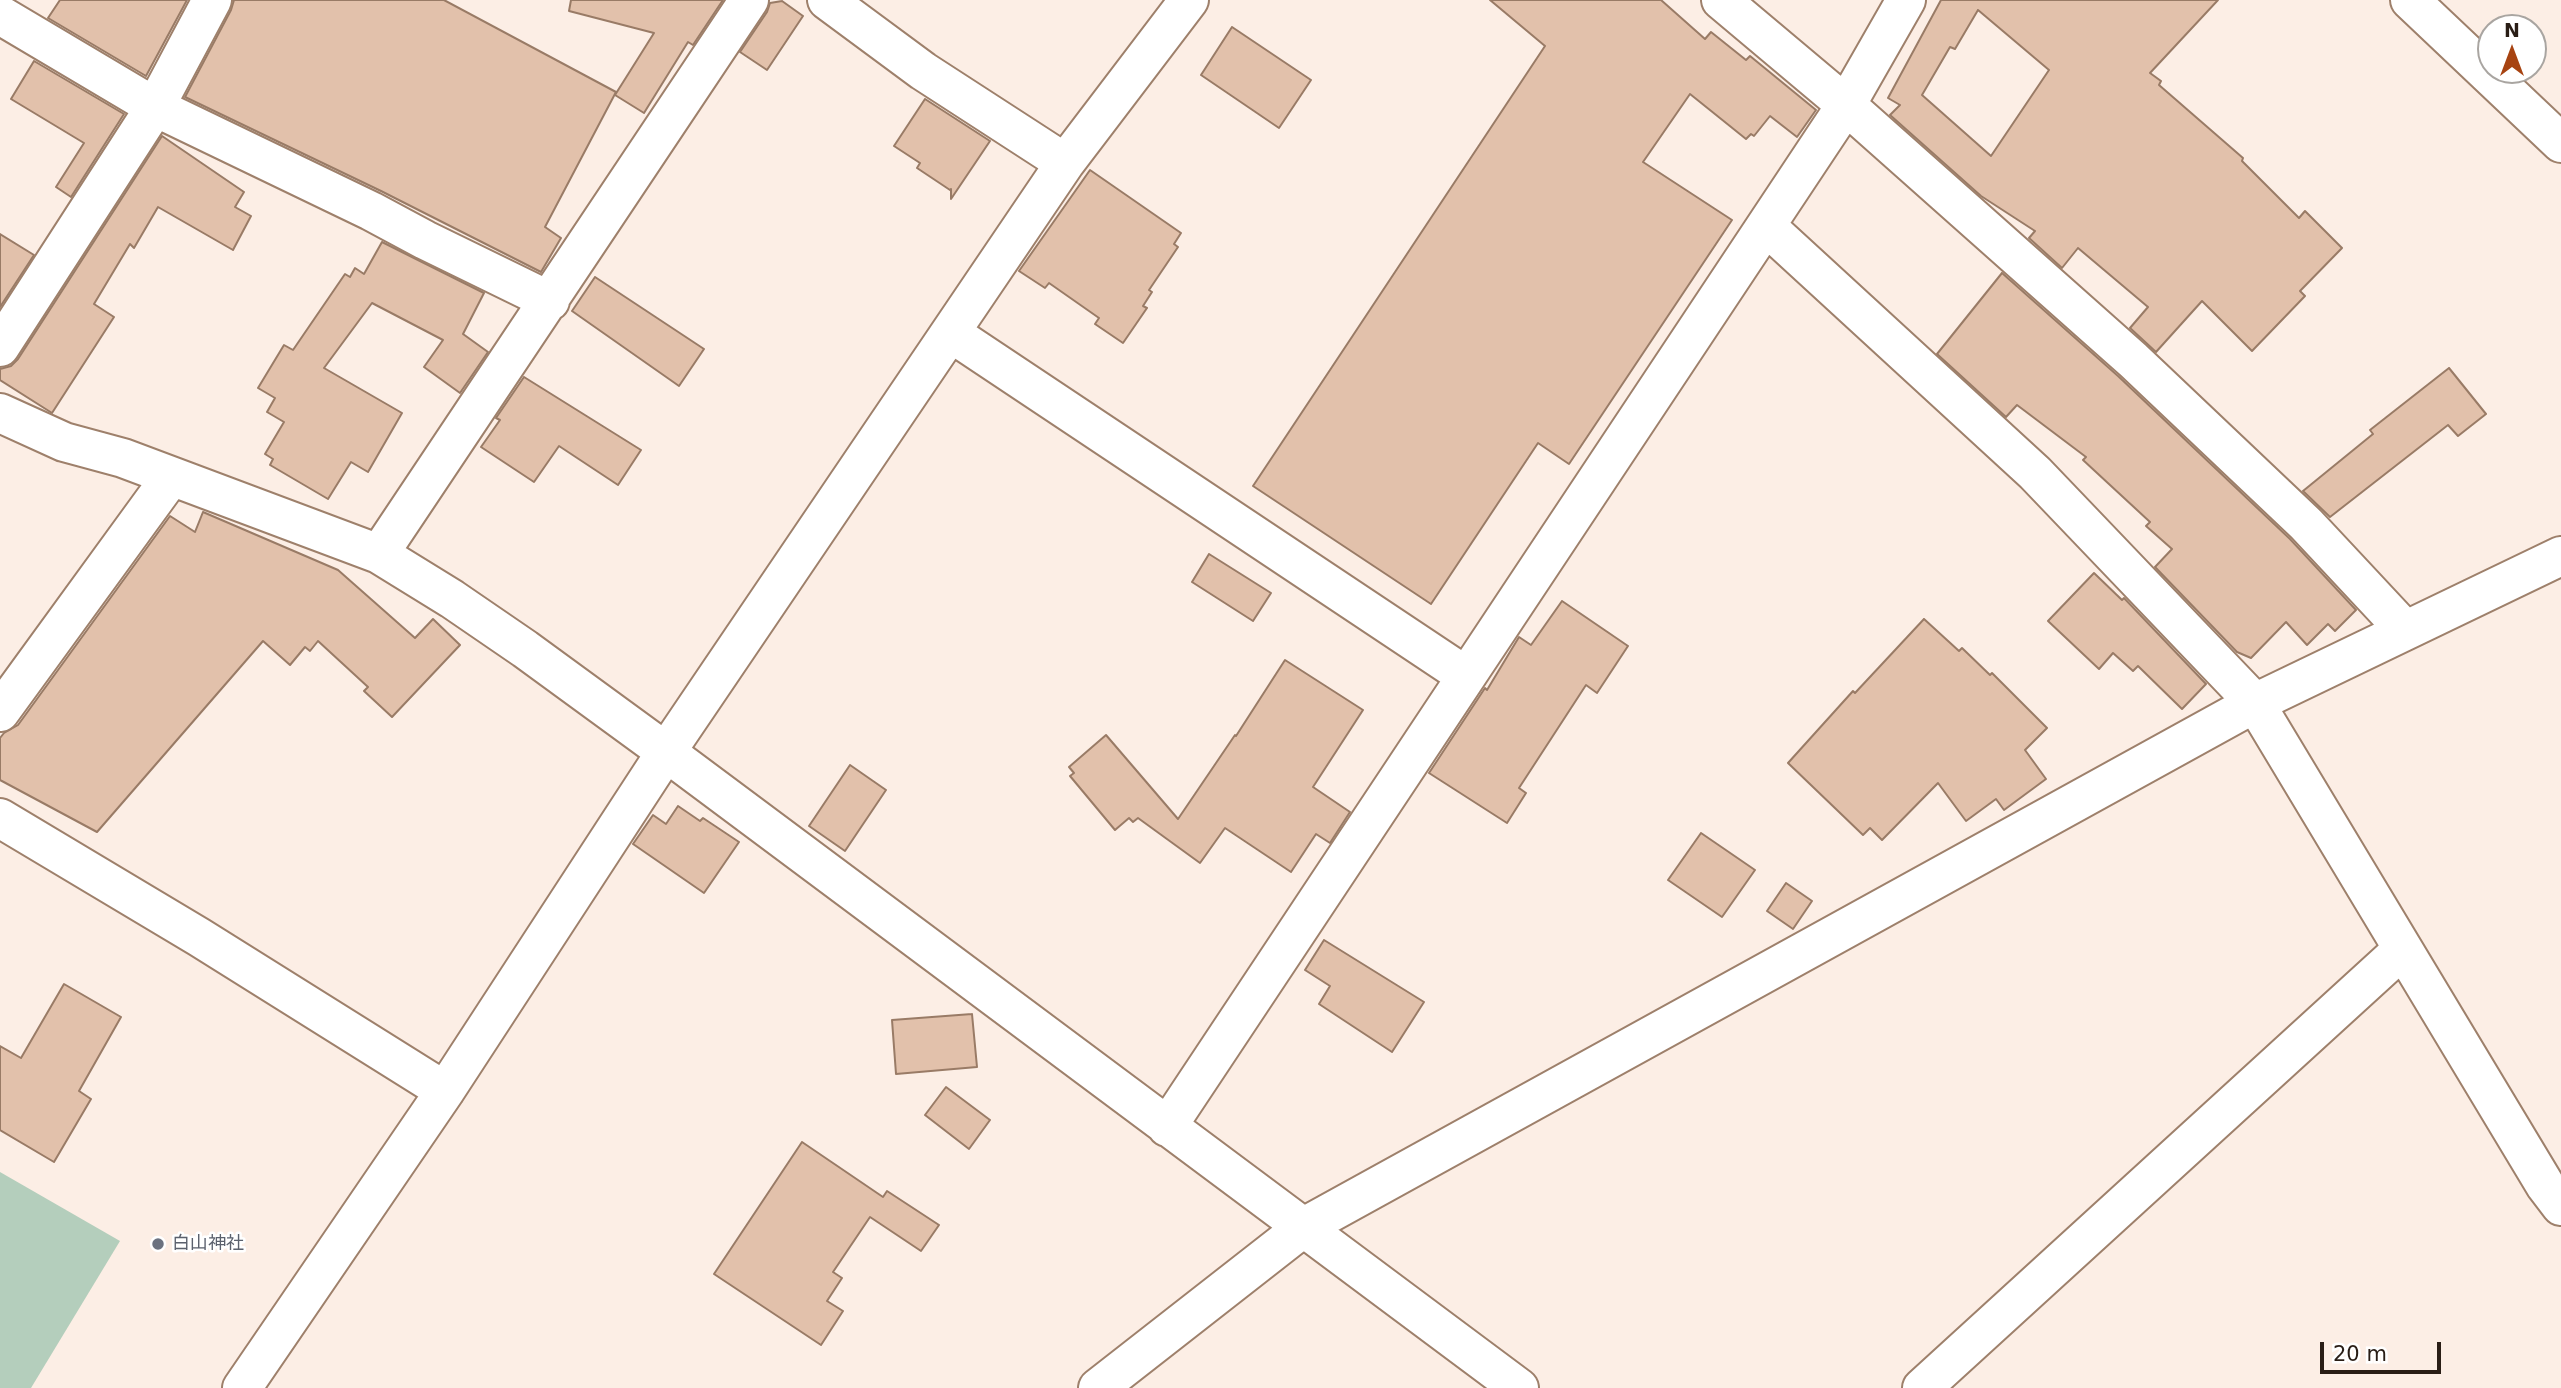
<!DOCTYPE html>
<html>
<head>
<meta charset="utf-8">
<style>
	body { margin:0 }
	#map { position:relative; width:2561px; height:1388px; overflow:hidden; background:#fceee5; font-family:"DejaVu Sans",sans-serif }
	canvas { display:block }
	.north { position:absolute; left:2477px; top:14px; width:70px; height:70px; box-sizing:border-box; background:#fff; border:2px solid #a9a5a1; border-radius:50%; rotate:0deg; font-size:19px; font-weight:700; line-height:28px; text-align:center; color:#291d15 }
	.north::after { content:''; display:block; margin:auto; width:24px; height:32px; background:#a74311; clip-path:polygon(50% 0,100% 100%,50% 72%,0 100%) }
	.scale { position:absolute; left:2320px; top:1342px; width:121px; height:32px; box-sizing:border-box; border:4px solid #291d15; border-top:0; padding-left:9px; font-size:21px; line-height:24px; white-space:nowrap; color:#291d15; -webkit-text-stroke:5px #fff; paint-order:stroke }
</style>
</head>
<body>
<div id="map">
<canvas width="2561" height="1388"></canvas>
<div class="north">N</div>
<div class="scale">20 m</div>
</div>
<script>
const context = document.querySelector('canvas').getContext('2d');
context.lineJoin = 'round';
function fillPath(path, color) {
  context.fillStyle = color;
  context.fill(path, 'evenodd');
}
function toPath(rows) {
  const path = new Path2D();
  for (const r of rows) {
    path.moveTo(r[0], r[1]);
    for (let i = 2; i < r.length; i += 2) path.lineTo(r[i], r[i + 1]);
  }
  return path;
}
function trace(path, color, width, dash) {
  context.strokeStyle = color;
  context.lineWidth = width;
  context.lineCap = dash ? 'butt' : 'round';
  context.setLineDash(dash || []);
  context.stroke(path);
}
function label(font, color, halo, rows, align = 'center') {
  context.font = font + ' "DejaVu Sans","Noto Sans JP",sans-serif';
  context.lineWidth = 5;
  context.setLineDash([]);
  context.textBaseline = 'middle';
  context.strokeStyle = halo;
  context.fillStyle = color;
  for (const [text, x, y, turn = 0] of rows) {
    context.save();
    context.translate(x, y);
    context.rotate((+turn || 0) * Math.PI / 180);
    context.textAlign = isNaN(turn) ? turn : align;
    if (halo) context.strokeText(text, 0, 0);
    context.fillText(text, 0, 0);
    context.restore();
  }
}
const green = toPath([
	[0,1172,120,1241,31,1388,0,1388]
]);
const building = toPath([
	[60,0,187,0,146,76,48,18,60,0],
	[234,0,444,0,616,92,545,227,561,238,541,272,381,191,185,97,231,10,234,0],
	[571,0,723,0,693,45,688,42,644,113,615,95,654,33,569,11,571,0],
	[1490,0,1661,0,1705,39,1711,32,1746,60,1750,56,1816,110,1797,137,1770,116,1754,136,1751,134,1746,139,1690,94,1643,162,1732,220,1569,464,1538,443,1431,604,1253,486,1545,46,1490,0],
	[1941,0,2218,0,2150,73,2161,81,2159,85,2243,158,2242,161,2299,218,2305,211,2342,248,2300,291,2305,296,2252,351,2202,301,2156,352,2130,328,2148,307,2078,248,2062,268,2029,238,2035,231,1981,196,1890,115,1900,105,1888,98,1941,0],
	[1978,10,2049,70,1991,156,1922,95,1950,47,1955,49,1978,10],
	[782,1,803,16,767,70,740,52,767,12,770,3,782,1],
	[1232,27,1311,80,1279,128,1201,75,1232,27],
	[34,61,124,114,71,197,56,187,84,143,11,99,34,61],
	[925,99,990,141,951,199,951,189,950,190,917,168,920,163,894,146,925,99],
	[162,136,244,192,235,207,251,216,233,250,158,207,134,248,130,244,94,304,114,317,52,413,0,380,0,369,11,366,18,359,162,136],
	[1090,170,1181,233,1174,244,1178,247,1149,290,1152,292,1143,306,1147,308,1123,343,1095,324,1099,318,1049,283,1045,288,1019,271,1090,170],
	[0,234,34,255,0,307,0,234],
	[382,242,484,293,463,334,488,352,460,393,424,367,443,340,372,303,324,368,402,413,368,472,351,462,328,499,270,465,273,459,265,454,284,422,267,412,275,398,258,388,284,345,293,350,345,274,350,277,355,268,364,274,382,242],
	[2002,273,2118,376,2290,539,2356,610,2335,631,2328,624,2307,645,2286,622,2251,658,2237,652,2155,567,2172,549,2146,526,2150,522,2083,460,2086,457,2017,405,2006,417,1937,354,2002,273],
	[595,277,704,349,679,386,572,311,595,277],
	[2449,368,2486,414,2458,436,2448,425,2330,517,2303,491,2373,434,2370,430,2449,368],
	[524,377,641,450,618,485,559,446,534,482,481,447,500,420,496,418,524,377],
	[203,512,338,570,415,638,433,619,460,645,392,717,364,691,368,687,318,641,310,651,305,647,290,665,263,641,97,832,0,780,0,738,4,733,18,725,170,516,195,532,203,512],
	[1209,554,1271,593,1253,621,1192,582,1209,554],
	[2094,573,2122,600,2124,598,2206,684,2182,709,2138,666,2133,671,2113,653,2099,669,2048,621,2094,573],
	[1562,601,1628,646,1597,693,1586,685,1519,788,1526,793,1507,823,1429,773,1485,688,1487,690,1519,637,1531,645,1562,601],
	[1924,619,1959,651,1962,648,1990,675,1992,673,2047,728,2025,750,2046,779,2004,810,1996,799,1966,821,1938,783,1882,840,1870,828,1863,835,1788,763,1853,691,1855,693,1924,619],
	[1285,660,1363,710,1313,787,1350,812,1330,843,1316,834,1291,872,1225,828,1200,863,1138,818,1133,822,1129,818,1115,830,1070,776,1074,773,1069,767,1106,735,1178,819,1235,735,1236,736,1285,660],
	[850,765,886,790,845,851,809,826,850,765],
	[678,806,700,821,703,818,739,842,704,893,633,844,653,815,666,824,678,806],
	[1701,833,1755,870,1722,917,1668,880,1701,833],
	[1786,883,1812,901,1793,929,1767,911,1786,883],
	[1324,940,1424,1002,1392,1052,1319,1004,1330,986,1305,970,1324,940],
	[64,984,121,1017,79,1091,91,1099,54,1162,0,1130,0,1046,21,1058,64,984],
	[972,1014,977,1067,896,1074,892,1020,972,1014],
	[946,1087,990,1120,969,1149,925,1115,946,1087],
	[802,1142,883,1197,887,1191,939,1225,921,1251,870,1217,833,1272,842,1278,827,1301,843,1311,821,1345,714,1274,802,1142]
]);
const minor = toPath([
	[827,0,923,71,1065,163],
	[1721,0,1846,105,2133,360,2306,524,2405,630],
	[2410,0,2561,143],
	[0,15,155,107,371,211,425,240,550,301],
	[1766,226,2035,473,2255,703,2545,1185,2561,1206],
	[951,333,1466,676],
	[0,347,155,107,212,0],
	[0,413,64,442,123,458,379,554,452,599,525,649,666,752,1519,1388],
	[379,554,749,0],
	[0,712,171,477],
	[0,818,199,937,445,1091],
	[1167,1127,1846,105,1906,0],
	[242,1388,445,1091,666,752,1065,163,1189,0],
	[1098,1388,1304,1227,2255,703,2561,556],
	[1922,1388,2403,949]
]);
const markers = [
	[158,1244,7,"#6b7280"]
];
const worshipNames = [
	["白山神社",172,1244]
];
fillPath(green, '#b4cebc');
fillPath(building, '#e2c1ab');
trace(building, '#997b66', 2);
trace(minor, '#9e806b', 42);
trace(minor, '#fff', 38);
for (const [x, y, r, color] of markers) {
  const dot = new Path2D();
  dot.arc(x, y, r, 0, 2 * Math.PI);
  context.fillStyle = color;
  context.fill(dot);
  trace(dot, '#fff', 2.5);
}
label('18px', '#5b616d', '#fff', worshipNames, 'left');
</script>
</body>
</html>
